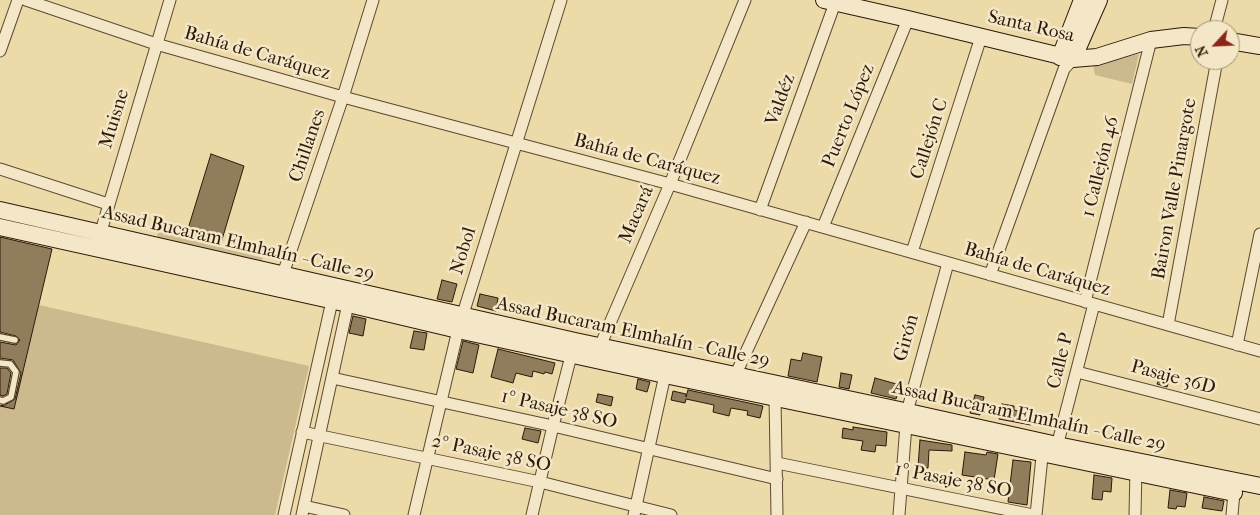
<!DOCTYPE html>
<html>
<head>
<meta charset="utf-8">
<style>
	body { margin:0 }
	#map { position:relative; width:1260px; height:515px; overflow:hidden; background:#ecdaa9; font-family:"IM FELL French Canon",serif }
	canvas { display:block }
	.north { position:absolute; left:1190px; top:20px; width:50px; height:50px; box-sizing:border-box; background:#f3e7c7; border:1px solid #a4957b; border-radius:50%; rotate:245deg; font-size:14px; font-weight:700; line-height:20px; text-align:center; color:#2d1908 }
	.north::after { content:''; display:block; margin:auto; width:18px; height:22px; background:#8f2418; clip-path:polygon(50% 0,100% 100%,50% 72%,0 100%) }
</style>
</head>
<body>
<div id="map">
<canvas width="1260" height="515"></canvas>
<div class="north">N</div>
</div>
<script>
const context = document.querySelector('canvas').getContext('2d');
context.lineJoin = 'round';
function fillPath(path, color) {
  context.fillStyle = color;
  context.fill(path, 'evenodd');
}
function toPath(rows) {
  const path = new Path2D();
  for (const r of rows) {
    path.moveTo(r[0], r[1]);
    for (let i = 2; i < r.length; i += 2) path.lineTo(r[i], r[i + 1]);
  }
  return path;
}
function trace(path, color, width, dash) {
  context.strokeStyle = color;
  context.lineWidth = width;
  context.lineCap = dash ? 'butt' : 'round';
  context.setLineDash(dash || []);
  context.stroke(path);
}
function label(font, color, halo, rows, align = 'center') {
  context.font = font + ' "IM FELL French Canon",serif';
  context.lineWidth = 5;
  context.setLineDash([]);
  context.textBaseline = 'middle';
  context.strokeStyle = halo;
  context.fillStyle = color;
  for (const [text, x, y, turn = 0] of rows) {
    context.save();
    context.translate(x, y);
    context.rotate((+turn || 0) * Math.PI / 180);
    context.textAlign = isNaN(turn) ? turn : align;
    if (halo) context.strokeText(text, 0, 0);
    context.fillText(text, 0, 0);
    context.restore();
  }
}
const green = toPath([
	[1139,54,1132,84,1095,75,1093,64],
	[158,232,263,258,260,266,156,242],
	[39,305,309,366,275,515,0,515,0,406,14,409]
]);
const building = toPath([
	[211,154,244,166,221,243,187,232,211,154],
	[0,237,52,249,14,409,0,406,5,405,15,399,21,373,13,360,0,358,0,342,16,345,20,340,16,336,0,332,0,237],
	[442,280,457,284,452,302,437,299,442,280],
	[480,294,498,298,496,311,477,306,480,294],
	[353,316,366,319,363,336,349,333,353,316],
	[414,331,427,333,424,350,410,348,414,331],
	[463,341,479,345,473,373,456,369,463,341],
	[498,349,555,363,552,374,545,372,544,374,533,371,532,377,516,373,513,383,491,377,498,349],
	[803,353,822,357,817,382,788,376,791,359,801,361,803,353],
	[0,368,7,368,11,373,7,394,3,396,0,395,0,368],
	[1163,369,1172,372,1167,387,1157,384,1163,369],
	[841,373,852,375,849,389,839,387,841,373],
	[875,378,900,385,896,399,871,393,875,378],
	[638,379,650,382,647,392,636,389,638,379],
	[688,390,763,406,760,418,747,415,748,411,731,408,729,416,713,412,714,405,686,399,685,403,671,400,673,391,686,394,686,397,688,390],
	[598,394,613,397,611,406,596,402,598,394],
	[975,395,984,397,980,415,970,413,975,395],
	[1002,404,1014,406,1014,410,1033,415,1031,425,999,419,1002,404],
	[853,427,887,432,886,446,876,445,875,452,861,450,863,441,842,438,843,428,853,430,853,427],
	[525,428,541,431,538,443,522,439,525,428],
	[920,440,952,445,952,451,929,450,928,468,918,467,920,440],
	[965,452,986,455,987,452,998,454,994,480,962,475,965,452],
	[1013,460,1031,462,1027,505,1008,502,1013,460],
	[1094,475,1112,478,1111,492,1103,491,1102,500,1092,499,1094,475],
	[1170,490,1187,493,1185,507,1177,506,1176,509,1168,508,1170,490],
	[1204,497,1224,501,1222,511,1202,508,1204,497]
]);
const lane = toPath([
	[0,337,15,340],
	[0,363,10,364,16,372,11,397,3,401,0,400]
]);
const street = toPath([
	[26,0,156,44,343,97,670,184,1260,351],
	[1214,30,1222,0],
	[0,51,18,0],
	[0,169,108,204],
	[760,210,835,3],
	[823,227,908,19],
	[99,238,170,0],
	[912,252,981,37],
	[283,274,343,97,373,0],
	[990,275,1064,69,1073,59],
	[1085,302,1151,40],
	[1168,325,1217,60],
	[1237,345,1260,234],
	[598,351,670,184,745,0],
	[1077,372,1260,419],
	[735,376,806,222],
	[332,378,553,426,777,479],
	[775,398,777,515],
	[302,432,540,482,671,515],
	[1056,450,1094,304],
	[777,463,1033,515],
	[304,506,344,515],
	[284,515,332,301],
	[302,515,348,304],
	[414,515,458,330,561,0],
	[532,515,553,426,573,348],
	[634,515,665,375],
	[899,515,907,412,948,263],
	[1036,515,1043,447],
	[1135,515,1136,467],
	[1232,515,1234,493]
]);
const secondary = toPath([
	[824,0,908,19,1073,59,1097,57,1151,40,1184,36,1200,37],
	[1230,41,1260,46],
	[1060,57,1082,0],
	[1073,59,1099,0],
	[0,210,575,341,895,409,1057,445,1260,486],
	[0,227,348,304,458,330,665,375,1234,493]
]);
const streetNames = [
	["Santa Rosa",1031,27,13],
	["Bahía de Caráquez",257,54,16],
	["Valdéz",781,100,-70],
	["Puerto López",849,116,-68],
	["Muisne",115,119,-73],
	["Callejón C",930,139,-72],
	["Chillanes",308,146,-71],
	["Bahía de Caráquez",647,160,15],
	["1 Callejón 46",1101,167,-76],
	["Bairon Valle Pinargote",1175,189,-80],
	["Macará",637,215,-67],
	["Assad Bucaram Elmhalín - Calle 29",238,244,13],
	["Nobol",464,251,-73],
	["Bahía de Caráquez",1037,270,16],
	["Assad Bucaram Elmhalín - Calle 29",633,333,12],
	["Girón",907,338,-74],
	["Calle P",1061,361,-76],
	["Pasaje 36D",1173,378,15],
	["1º Pasaje 38 SO",559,410,13],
	["Assad Bucaram Elmhalín - Calle 29",1029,417,12],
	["2º Pasaje 38 SO",491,454,12],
	["1º Pasaje 38 SO",953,481,11]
];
fillPath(green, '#ccb98e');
fillPath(building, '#907d5c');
trace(building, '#2d1908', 1);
trace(lane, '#5d4930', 8);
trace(street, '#5d4930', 13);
trace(secondary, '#2d1908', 18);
trace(lane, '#f3e7c7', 5.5);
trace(street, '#f3e7c7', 11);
trace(secondary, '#f3e7c7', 16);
label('19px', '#2d1908', '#f3e7c7', streetNames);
</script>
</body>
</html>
